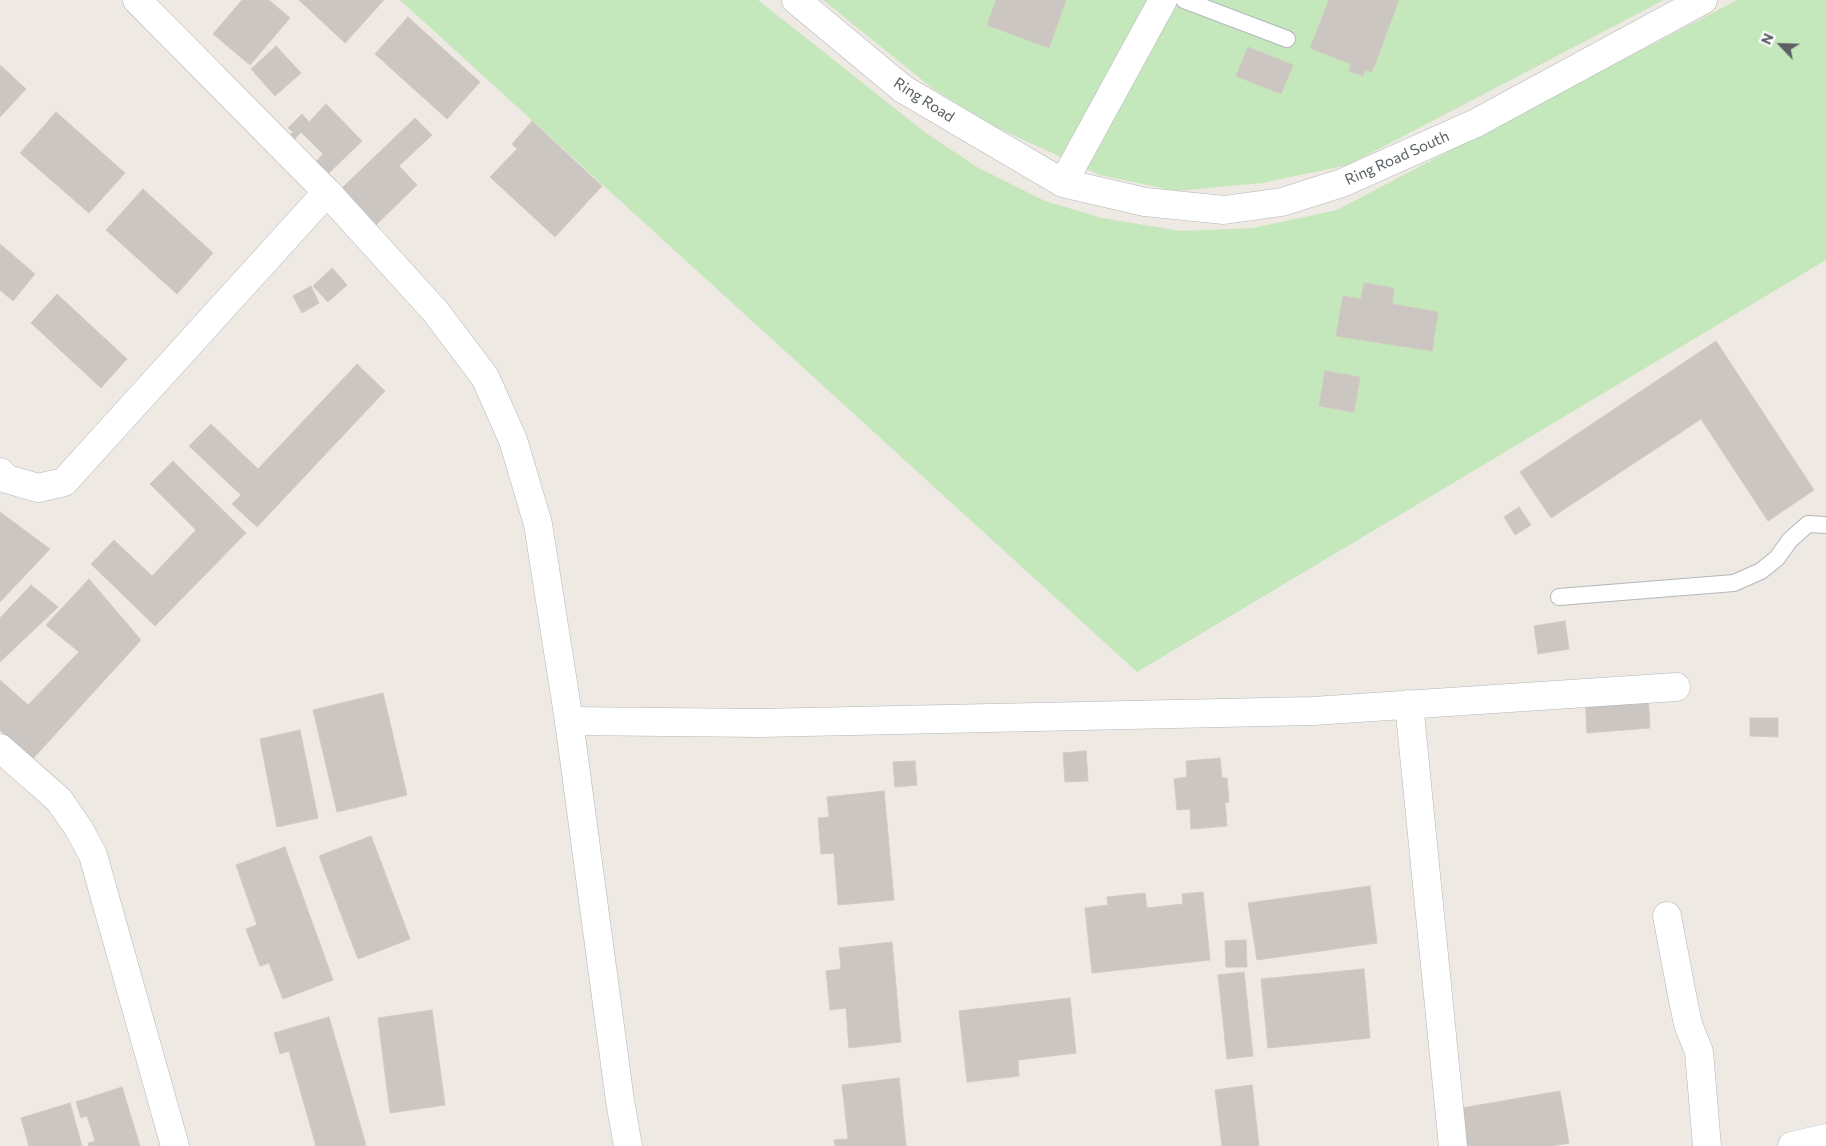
<!DOCTYPE html>
<html>
<head>
<meta charset="utf-8">
<style>
	body { margin:0 }
	#map { position:relative; width:1826px; height:1146px; overflow:hidden; background:#eee9e2; font-family:Commissioner,sans-serif }
	canvas { display:block }
	.north { position:absolute; left:1756px; top:20px; width:50px; height:50px; -webkit-text-stroke:4px #fff; paint-order:stroke; rotate:294deg; font-size:14px; font-weight:700; line-height:20px; text-align:center; color:#5a6064 }
	.north::after { content:''; display:block; margin:auto; width:18px; height:22px; background:#5a6064; clip-path:polygon(50% 0,100% 100%,50% 72%,0 100%) }
</style>
</head>
<body>
<div id="map">
<canvas width="1826" height="1146"></canvas>
<div class="north">N</div>
</div>
<script>
const context = document.querySelector('canvas').getContext('2d');
context.lineJoin = 'round';
function fillPath(path, color) {
  context.fillStyle = color;
  context.fill(path, 'evenodd');
}
function toPath(rows) {
  const path = new Path2D();
  for (const r of rows) {
    path.moveTo(r[0], r[1]);
    for (let i = 2; i < r.length; i += 2) path.lineTo(r[i], r[i + 1]);
  }
  return path;
}
function trace(path, color, width, dash) {
  context.strokeStyle = color;
  context.lineWidth = width;
  context.lineCap = dash ? 'butt' : 'round';
  context.setLineDash(dash || []);
  context.stroke(path);
}
function label(font, color, halo, rows, align = 'center') {
  context.font = font + ' Commissioner,sans-serif';
  context.lineWidth = 4;
  context.setLineDash([]);
  context.textBaseline = 'middle';
  context.strokeStyle = halo;
  context.fillStyle = color;
  for (const [text, x, y, turn = 0] of rows) {
    context.save();
    context.translate(x, y);
    context.rotate((+turn || 0) * Math.PI / 180);
    context.textAlign = isNaN(turn) ? turn : align;
    if (halo) context.strokeText(text, 0, 0);
    context.fillText(text, 0, 0);
    context.restore();
  }
}
const green = toPath([
	[400,0,758,0,926,133,977,167,1045,201,1102,218,1181,231,1253,228,1337,210,1737,0,1826,0,1826,260,1137,672],
	[823,0,1664,0,1348,165,1262,183,1176,191,1100,175,993,126,932,88]
]);
const building = toPath([
	[242,0,269,0,290,18,250,65,213,34,242,0],
	[299,0,384,0,345,43,299,0],
	[996,0,1066,0,1049,48,987,25,996,0],
	[1329,0,1399,0,1372,72,1366,70,1363,76,1349,71,1351,64,1310,48,1329,0],
	[408,17,480,82,447,119,375,54,408,17],
	[276,46,301,73,275,96,251,69,276,46],
	[1248,47,1293,65,1281,94,1236,76,1248,47],
	[0,65,26,89,0,117,0,65],
	[326,104,362,141,328,174,316,162,323,154,301,132,293,141,288,137,293,132,288,128,302,114,309,122,326,104],
	[56,112,125,173,89,213,20,153,56,112],
	[415,118,432,135,399,166,417,185,376,225,341,189,415,118],
	[532,121,602,186,555,237,490,177,517,149,512,144,532,121],
	[143,189,213,253,177,294,106,230,143,189],
	[0,244,35,274,13,301,0,290,0,244],
	[332,268,347,285,328,302,313,286,332,268],
	[1364,283,1394,288,1392,304,1438,312,1432,351,1336,336,1343,296,1361,299,1364,283],
	[311,286,319,303,302,313,293,296,311,286],
	[57,294,127,359,101,388,31,323,57,294],
	[1716,341,1814,490,1768,521,1701,419,1551,518,1520,472,1716,341],
	[357,364,385,391,257,527,232,504,241,495,189,446,211,424,258,469,357,364],
	[1325,371,1360,377,1354,412,1319,406,1325,371],
	[173,461,246,533,155,626,91,564,114,540,152,576,196,530,150,484,173,461],
	[1519,507,1531,525,1515,535,1504,517,1519,507],
	[0,512,50,549,0,602,0,512],
	[89,579,141,640,30,762,0,730,0,680,28,705,79,652,46,625,89,579],
	[31,585,58,607,0,662,0,618,31,585],
	[1565,621,1569,649,1538,654,1534,626,1565,621],
	[383,693,407,795,337,812,313,710,383,693],
	[1648,693,1650,728,1587,733,1585,697,1648,693],
	[1750,718,1778,718,1778,737,1750,736,1750,718],
	[300,730,318,818,277,827,260,739,300,730],
	[1086,751,1088,781,1065,782,1063,753,1086,751],
	[1220,758,1222,778,1227,778,1229,803,1225,802,1227,826,1191,829,1190,809,1177,810,1174,779,1187,777,1186,761,1220,758],
	[915,761,917,785,895,787,893,762,915,761],
	[884,791,894,900,838,905,834,853,821,854,818,818,829,817,827,797,884,791],
	[371,836,410,939,358,959,319,856,371,836],
	[285,847,333,980,283,999,269,963,260,966,246,929,257,925,236,865,285,847],
	[1370,886,1377,943,1257,960,1248,903,1370,886],
	[1203,892,1210,960,1092,973,1085,908,1108,905,1107,897,1145,893,1147,908,1183,904,1182,894,1203,892],
	[1246,940,1247,967,1226,967,1225,941,1246,940],
	[892,942,901,1042,849,1048,846,1008,830,1010,826,971,841,969,839,948,892,942],
	[1364,969,1370,1038,1268,1048,1261,979,1364,969],
	[1244,972,1253,1056,1227,1059,1218,975,1244,972],
	[1070,998,1076,1053,1018,1060,1019,1076,967,1082,959,1011,1070,998],
	[432,1010,445,1105,390,1113,378,1018,432,1010],
	[329,1017,366,1145,361,1146,316,1146,289,1051,280,1054,274,1033,329,1017],
	[899,1078,906,1146,835,1146,834,1140,848,1139,842,1085,899,1078],
	[1252,1085,1259,1146,1222,1146,1215,1090,1252,1085],
	[122,1087,140,1146,89,1146,88,1143,95,1141,87,1116,81,1118,76,1102,122,1087],
	[1560,1091,1569,1143,1552,1146,1462,1146,1456,1109,1560,1091],
	[70,1103,82,1146,29,1146,21,1118,70,1103]
]);
const lane = toPath([
	[1184,0,1287,39],
	[1559,597,1734,583,1761,571,1777,558,1790,540,1808,524,1826,525]
]);
const street = toPath([
	[796,0,903,89,1063,183,1145,202,1224,210,1282,202,1342,183,1476,123,1703,0],
	[1063,183,1163,0],
	[0,472,7,479,38,488,64,482,327,192],
	[1409,704,1453,1146],
	[569,721,760,723,1313,711,1676,687],
	[0,748,59,800,79,829,93,855,175,1146],
	[1667,916,1682,995,1688,1024,1699,1052,1707,1146]
]);
const secondary = toPath([
	[137,0,327,192,435,311,485,377,513,440,538,524,569,721,620,1101,628,1146],
	[1792,1146,1826,1138]
]);
const streetNames = [
	["Ring Road",924,100,33],
	["Ring Road South",1397,158,-24]
];
fillPath(green, '#c4e8bc');
fillPath(building, '#cbc6c1');
trace(building, '#d3cac0', 1);
trace(lane, '#b3b6ba', 18);
trace(street, '#b3b6ba', 29);
trace(secondary, '#b1b7bb', 29);
trace(lane, '#fff', 16);
trace(street, '#fff', 28);
trace(secondary, '#fff', 28);
label('15px', '#5a6064', '#fff', streetNames);
</script>
</body>
</html>
